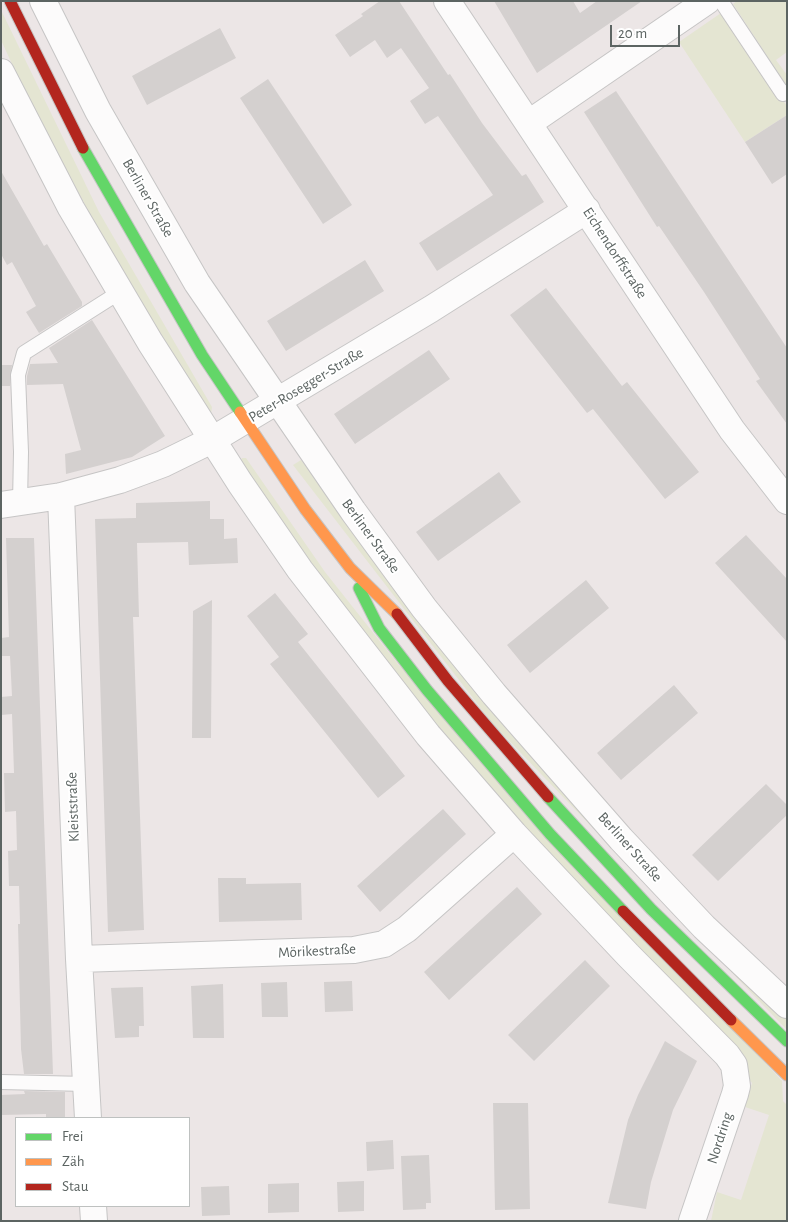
<!DOCTYPE html>
<html>
<head>
<meta charset="utf-8">
<style>
	body { margin:0 }
	#map { position:relative; width:788px; height:1222px; overflow:hidden; background:#ece6e6; font-family:"Alegreya Sans",sans-serif }
	canvas { display:block }
	.frame { position:absolute; inset:0; border:2px solid #5c6462; pointer-events:none }
	.legend { position:absolute; left:15px; top:1117px; width:175px; height:90px; box-sizing:border-box; background:#fff; border:1px solid #bec1c0; margin:0; padding:6px 9px; list-style:none; font-size:15px; color:#5c6462 }
	.legend li { display:flex; align-items:center; gap:10px; height:25px }
	.legend b { width:25px; border:1px solid #bec1c0 }
	.scale { position:absolute; left:610px; top:25px; width:70px; height:22px; box-sizing:border-box; border:2px solid #5c6462; border-top:0; padding-left:6px; font-size:15px; line-height:18px; white-space:nowrap; color:#5c6462; -webkit-text-stroke:4px #fff; paint-order:stroke }
</style>
</head>
<body>
<div id="map">
<canvas width="788" height="1222"></canvas>
<div class="frame"></div>
<ul class="legend">
<li><b style="height:6px;background:#63d668"></b>Frei</li>
<li><b style="height:6px;background:#ff974d"></b>Zäh</li>
<li><b style="height:6px;background:#b3261e"></b>Stau</li>
</ul>
<div class="scale">20 m</div>
</div>
<script>
const context = document.querySelector('canvas').getContext('2d');
context.lineJoin = 'round';
function fillPath(path, color) {
  context.fillStyle = color;
  context.fill(path, 'evenodd');
}
function toPath(rows) {
  const path = new Path2D();
  for (const r of rows) {
    path.moveTo(r[0], r[1]);
    for (let i = 2; i < r.length; i += 2) path.lineTo(r[i], r[i + 1]);
  }
  return path;
}
function trace(path, color, width, dash) {
  context.strokeStyle = color;
  context.lineWidth = width;
  context.lineCap = dash ? 'butt' : 'round';
  context.setLineDash(dash || []);
  context.stroke(path);
}
function label(font, color, halo, rows, align = 'center') {
  context.font = font + ' "Alegreya Sans",sans-serif';
  context.lineWidth = 4;
  context.setLineDash([]);
  context.textBaseline = 'middle';
  context.strokeStyle = halo;
  context.fillStyle = color;
  for (const [text, x, y, turn = 0] of rows) {
    context.save();
    context.translate(x, y);
    context.rotate((+turn || 0) * Math.PI / 180);
    context.textAlign = isNaN(turn) ? turn : align;
    if (halo) context.strokeText(text, 0, 0);
    context.fillText(text, 0, 0);
    context.restore();
  }
}
const green = toPath([
	[737,1,787,1,787,52,776,60,787,75,786,85,733,4],
	[1,10,99,212,212,407,211,414,203,414,184,375,92,218,23,88,1,40],
	[721,13,787,106,787,115,745,142,679,42],
	[242,458,246,458,325,572,398,664,782,1081,783,1101,787,1105,787,1221,711,1221,717,1192,741,1200,769,1115,745,1107,752,1083,441,735,280,524,240,462],
	[301,460,389,576,768,1003,787,1020,787,1030,493,724,293,465]
]);
const building = toPath([
	[380,1,399,1,448,75,450,74,482,123,522,176,526,174,544,202,437,271,419,243,493,195,438,116,425,124,410,101,429,88,401,48,387,58,375,40,350,57,335,35,363,16,361,14],
	[494,1,573,1,580,13,597,1,642,1,537,73],
	[220,28,236,58,147,105,132,76],
	[268,79,352,205,323,224,240,98],
	[616,91,787,348,787,424,756,381,760,379,704,292,659,226,657,227,584,112],
	[787,115,787,174,772,184,745,142],
	[1,171,44,246,47,244,82,302,82,306,39,333,26,312,36,306,12,262,7,265,1,254],
	[365,260,384,291,286,351,267,321],
	[546,288,622,386,627,382,699,472,665,499,593,409,587,413,510,315],
	[92,320,165,436,132,457,66,474,65,454,81,450,63,384,27,385,27,376,30,364,58,363,49,348],
	[429,350,450,379,355,444,334,414],
	[1,365,12,365,10,386,1,386],
	[499,472,521,502,438,561,416,532],
	[210,501,210,519,224,519,224,539,237,538,238,563,189,565,188,542,137,543,139,617,133,617,144,930,108,932,95,519,136,518,136,503],
	[746,535,787,579,787,642,715,563],
	[6,538,34,538,53,1074,24,1074,21,1049,18,924,20,924,19,886,9,886,8,851,17,850,16,811,5,812,4,773,14,773,12,714,1,715,1,697,12,696,10,656,1,656,1,638,9,637],
	[586,580,609,608,530,673,507,645],
	[275,593,308,634,298,642,405,776,378,798,270,664,279,657,247,616],
	[212,600,211,738,192,738,193,611],
	[674,685,698,713,621,780,597,753],
	[766,784,787,805,787,815,718,881,692,855],
	[443,809,466,834,380,912,357,886],
	[218,878,246,878,246,884,301,883,302,920,219,922],
	[517,887,542,914,449,1000,424,972],
	[585,960,610,986,534,1061,508,1035],
	[352,981,353,1011,325,1012,324,982],
	[287,982,288,1017,262,1017,261,983],
	[223,984,224,1038,193,1038,191,986],
	[143,987,144,1026,139,1026,139,1037,115,1038,111,988],
	[665,1041,697,1061,673,1110,651,1182,646,1209,608,1203,628,1120,638,1095],
	[24,1091,65,1092,65,1118,46,1118,46,1114,1,1115,1,1095,25,1094],
	[493,1103,528,1103,530,1209,495,1210],
	[393,1140,394,1169,367,1171,366,1142],
	[429,1155,431,1203,426,1203,426,1209,403,1210,401,1156],
	[364,1181,364,1211,338,1212,337,1182],
	[299,1183,299,1212,268,1213,268,1184],
	[229,1186,230,1215,202,1216,201,1187]
]);
const lane = toPath([
	[721,1,783,94,787,92],
	[20,503,21,452,18,375,24,353,120,292],
	[1,1082,86,1084]
]);
const street = toPath([
	[43,1,98,111,197,283,353,511,424,608,494,694,621,839,704,927,787,1005],
	[447,1,732,430,787,501],
	[1,72,71,208,150,342,240,483,300,570,428,735,514,834,628,955,727,1055,734,1065,737,1086,735,1094,692,1221],
	[529,123,707,1],
	[61,496,79,959,88,1118],
	[1,505,61,496,120,480,163,464,212,440,431,309,587,210],
	[79,959,354,950,384,944,407,929,514,834],
	[93,1206,94,1221]
]);
const fast = toPath([
	[83,148,202,355,240,412],
	[359,588,379,628,427,690,550,834,623,911],
	[548,797,651,909,787,1041]
]);
const slow = toPath([
	[240,412,305,509,350,568,397,614],
	[731,1020,787,1075]
]);
const jam = toPath([
	[10,1,83,148],
	[397,614,448,681,548,797],
	[623,911,731,1020]
]);
const streetNames = [
	["Berliner Straße",148,198,60],
	["Eichendorffstraße",615,253,57],
	["Peter-Rosegger-Straße",306,385,-31],
	["Berliner Straße",371,536,54],
	["Kleiststraße",73,807,-92],
	["Berliner Straße",630,847,48],
	["Mörikestraße",317,951,-3],
	["Nordring",720,1138,-72]
];
fillPath(green, '#e4e5d2');
fillPath(building, '#d4d0cf');
trace(lane, '#c6c5c5', 16);
trace(street, '#c6c5c5', 28);
trace(fast, '#c6c5c5', 13);
trace(slow, '#c6c5c5', 13);
trace(jam, '#c6c5c5', 13);
trace(lane, '#fcfbfb', 14);
trace(street, '#fcfbfb', 26);
trace(fast, '#63d668', 11);
trace(slow, '#ff974d', 11);
trace(jam, '#b3261e', 11);
label('15px', '#5c6462', '#fff', streetNames);
</script>
</body>
</html>
